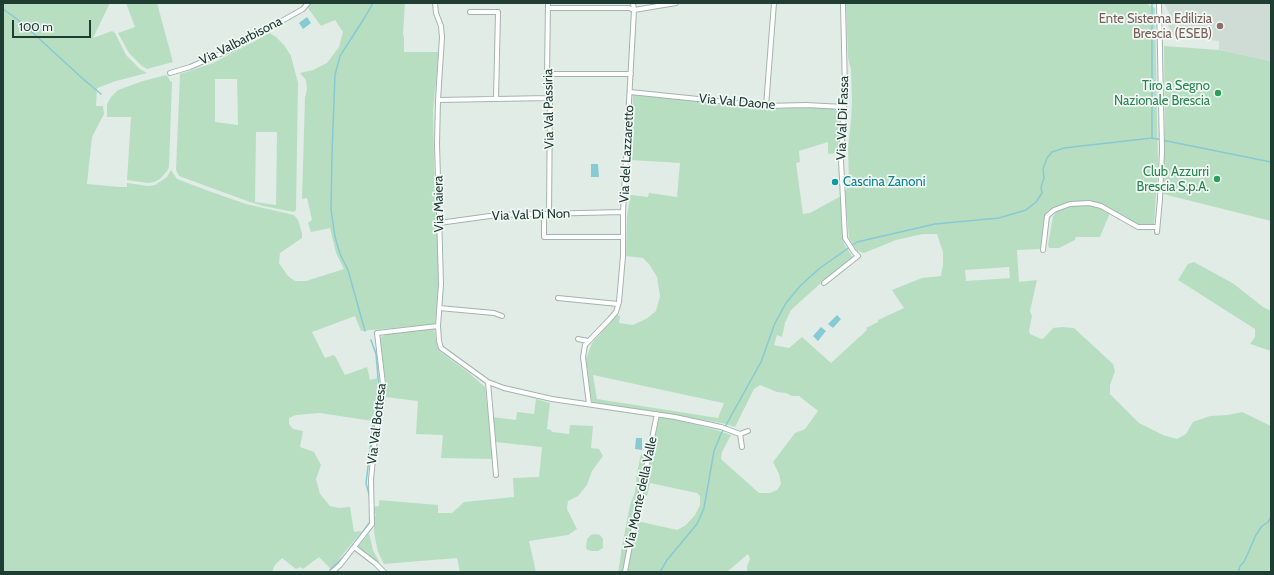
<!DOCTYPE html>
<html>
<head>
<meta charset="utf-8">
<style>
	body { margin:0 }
	#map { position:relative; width:1274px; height:575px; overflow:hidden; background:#e1ece7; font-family:Cabin,sans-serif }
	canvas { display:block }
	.frame { position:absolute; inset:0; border:4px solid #203d34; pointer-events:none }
	.scale { position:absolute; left:12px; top:20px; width:79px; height:18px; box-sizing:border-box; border:2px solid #203d34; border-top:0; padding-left:5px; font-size:12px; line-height:14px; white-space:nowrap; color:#203d34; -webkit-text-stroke:3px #f1f8f5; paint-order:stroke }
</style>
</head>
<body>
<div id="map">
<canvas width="1274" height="575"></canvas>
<div class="frame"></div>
<div class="scale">100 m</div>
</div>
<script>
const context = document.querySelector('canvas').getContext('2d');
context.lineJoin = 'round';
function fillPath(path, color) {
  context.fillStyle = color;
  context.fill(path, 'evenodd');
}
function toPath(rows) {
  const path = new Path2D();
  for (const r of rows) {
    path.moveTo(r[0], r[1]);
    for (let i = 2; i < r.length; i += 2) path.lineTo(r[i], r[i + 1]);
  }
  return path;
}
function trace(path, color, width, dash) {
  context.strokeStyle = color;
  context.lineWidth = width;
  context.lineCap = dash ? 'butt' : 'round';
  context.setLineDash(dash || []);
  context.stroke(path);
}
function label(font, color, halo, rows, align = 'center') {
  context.font = font + ' Cabin,sans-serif';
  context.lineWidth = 3.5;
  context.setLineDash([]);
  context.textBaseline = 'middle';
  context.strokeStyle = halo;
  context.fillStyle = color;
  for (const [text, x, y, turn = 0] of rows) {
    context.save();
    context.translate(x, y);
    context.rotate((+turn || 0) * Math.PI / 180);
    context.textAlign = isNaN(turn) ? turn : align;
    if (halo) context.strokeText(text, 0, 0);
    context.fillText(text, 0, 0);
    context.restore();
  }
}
const built = toPath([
	[1164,3,1271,3,1271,61,1219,50,1219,41,1177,38,1173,35,1164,18,1170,15]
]);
const green = toPath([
	[3,3,110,3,93,38,112,31,115,33,126,55,140,69,147,73,116,81,97,88,96,106,103,106,104,114,92,137,87,184,120,187,127,187,127,183,148,186,155,185,167,177,171,170,177,179,206,190,246,204,294,215,298,220,302,233,302,238,280,253,279,263,288,276,295,281,306,281,344,269,336,253,330,228,311,232,308,223,312,220,307,198,302,199,305,97,307,89,306,80,300,73,313,70,327,63,339,47,343,32,335,20,321,26,308,8,311,3,405,3,403,34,404,38,404,52,439,52,433,110,435,206,438,245,438,292,435,324,361,331,355,316,312,332,325,358,333,355,335,356,345,375,367,367,370,380,377,378,377,395,372,421,320,413,296,415,289,418,289,424,293,429,303,431,300,447,314,452,321,465,316,479,320,494,330,506,339,508,350,507,354,532,362,531,331,569,319,557,303,569,300,567,296,569,282,558,275,565,272,572,3,572],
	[126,3,157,3,173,62,147,69,142,66,129,53,118,33,135,27],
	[846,3,1145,3,1155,8,1158,166,1154,225,1141,226,1134,224,1113,210,1090,202,1068,203,1060,205,1049,211,1044,217,1041,249,1017,250,1019,282,1037,280,1030,311,1032,316,1029,331,1030,334,1041,339,1044,338,1053,328,1062,327,1074,328,1113,364,1115,371,1110,385,1110,394,1139,423,1163,435,1177,439,1186,434,1193,422,1210,416,1228,415,1242,412,1271,426,1271,572,747,572,747,566,750,559,748,554,727,572,618,572,620,561,621,552,630,505,635,492,637,473,641,454,651,456,658,418,661,416,713,429,731,435,722,452,721,459,759,493,770,493,777,490,781,484,779,474,773,462,795,433,805,429,818,411,799,396,792,396,786,393,777,392,760,385,754,389,735,427,722,423,592,403,586,359,592,343,617,315,620,316,619,323,633,325,646,319,656,311,660,296,657,277,649,264,643,258,626,256,627,217,630,196,631,195,648,197,649,193,677,197,680,163,631,160,630,147,633,97,634,94,748,108,766,109,822,107,840,108,842,112,839,153,828,154,828,142,799,151,800,162,796,163,803,214,810,213,841,196,843,239,844,244,855,261,825,285,822,282,791,310,785,323,782,337,777,335,774,345,789,348,802,337,831,363,867,330,866,328,878,322,878,320,904,308,892,290,922,278,941,276,943,264,943,252,937,234,923,234,896,240,864,253,857,251,849,238,845,193,849,183,848,148,851,121,852,101,851,69,848,58],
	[1009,267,1010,278,966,281,965,270],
	[593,375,723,403,724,403,718,418,597,399],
	[650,483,697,493,700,496,700,505,695,515,686,525,677,530,637,521,635,534,640,494,647,496],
	[270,33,276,37,284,45,291,56,298,83,296,210,294,212,263,206,247,201,179,176,176,170,180,74,213,63],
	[215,79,237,79,238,125,215,122],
	[256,132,277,132,276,205,255,202],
	[1164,46,1219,50,1271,61,1271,221,1163,194,1165,137],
	[166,75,168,77,170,81,172,82,169,167,167,171,160,179,154,182,148,183,127,180,131,117,107,117,107,104,111,97,118,90,143,81],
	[1077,205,1094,206,1110,213,1100,237,1076,237,1075,240,1059,248,1049,248,1048,245,1053,217,1055,213,1061,208],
	[1194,262,1234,284,1263,307,1271,311,1271,351,1250,344,1255,337,1255,329,1178,280,1188,264],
	[434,328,436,340,439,351,469,373,485,387,493,459,441,458,443,435,416,434,418,401,385,397,386,384,381,346,381,337,389,333],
	[536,399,550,403,547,429,551,430,552,432,569,434,570,425,593,426,591,448,599,449,603,456,592,471,587,485,578,496,568,501,567,509,577,529,568,535,529,541,536,572,460,572,457,558,384,564,378,552,374,533,374,516,375,516,376,514,373,514,373,507,379,506,379,500,438,505,438,513,452,513,464,502,514,497,513,478,539,477,542,447,495,442,493,417,516,420,517,412,534,414],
	[369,533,373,550,382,567,372,557,358,547],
	[595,534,600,535,603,539,603,548,598,551,591,551,586,549,587,539,591,535]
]);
const water = toPath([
	[307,17,311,23,303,29,299,23],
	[591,164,598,164,599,177,591,177],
	[837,315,841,319,833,328,828,324],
	[821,327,826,331,818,341,813,336],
	[636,438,642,438,642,450,635,449]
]);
const stream = toPath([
	[1152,3,1152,138],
	[3,9,21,22,82,78,101,94],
	[365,331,348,270,340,254,335,237,331,210,332,154,335,75,340,56,365,17,373,3],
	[370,498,366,483,373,425,379,389,376,354,371,340],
	[330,570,346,554,370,522,370,519],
	[660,572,667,560,697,524,704,508,714,451,721,434,761,362,775,323,786,303,801,285,820,268,857,242,935,224,999,218,1026,210,1036,202,1042,193,1041,187,1044,178,1043,169,1047,158,1052,152,1064,148,1152,138,1271,162],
	[1238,572,1240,566,1244,562,1256,535,1262,526,1268,522,1271,517]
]);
const minor = toPath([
	[435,3,436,13,441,26,442,37,438,100,437,144,441,284,438,326,439,341,441,348,488,382,504,388,552,399,675,417,721,427,740,434,748,431],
	[548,3,547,74,550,98,549,214],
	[548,8,629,8,634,10,676,3],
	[470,12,498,12,496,99],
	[170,73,190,67,232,49,303,9,308,3],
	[547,74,631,74],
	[630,92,766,106,806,105,844,107],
	[438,100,550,98],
	[766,106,774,3],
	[544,214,544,237,623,237],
	[439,223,497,215,623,212],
	[1157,232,1160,199,1162,150,1159,3],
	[1043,250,1047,216,1054,210,1070,204,1089,203,1101,206,1138,227,1157,227],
	[824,283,858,256,854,252,845,238,841,160,845,90,843,3],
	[558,298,618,304],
	[439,308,494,313,502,316],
	[578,339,588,341],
	[488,382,496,475],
	[589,404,583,357,585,345,610,319,616,312,619,302,623,256,623,212,634,10,633,3],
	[740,434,742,447],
	[354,547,375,563,384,572],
	[332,572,340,565,372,524,371,480,375,437,383,397,383,384,377,333,438,326],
	[625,572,628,556,657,414]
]);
const markers = [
	[1220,26,4,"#8d6e63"],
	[1218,93,4,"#2e9e5b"],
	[1217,179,4,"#2e9e5b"],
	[835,182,4,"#0f9aa8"]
];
const educationNames = [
	["Ente Sistema Edilizia",1212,19],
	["Brescia (ESEB)",1212,34]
];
const streetNames = [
	["Via Valbarbisona",241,41,-27],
	["Via Val Daone",737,102,5],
	["Via Val Passiria",549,109,-91],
	["Via Val Di Fassa",843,118,-88],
	["Via del Lazzaretto",627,154,-87],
	["Via Maiera",439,204,-91],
	["Via Val Di Non",531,215,-2],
	["Via Val Bottesa",377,424,-83],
	["Via Monte della Valle",641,493,-78]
];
const leisureNames = [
	["Tiro a Segno",1210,86],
	["Nazionale Brescia",1210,101],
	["Club Azzurri",1209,172],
	["Brescia S.p.A.",1209,187]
];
const cultureNames = [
	["Cascina Zanoni",843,182]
];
fillPath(built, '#cfdcd5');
fillPath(green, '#b8dec1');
fillPath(water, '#86cad3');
trace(stream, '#86cad3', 1.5);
trace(minor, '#a3b4ae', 6);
trace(minor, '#fff', 4);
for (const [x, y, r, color] of markers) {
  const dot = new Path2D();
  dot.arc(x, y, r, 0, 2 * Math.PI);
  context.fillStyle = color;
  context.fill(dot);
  trace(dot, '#f1f8f5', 1.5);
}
label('13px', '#785e54', '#f1f8f5', educationNames, 'right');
label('13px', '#203d34', '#f1f8f5', streetNames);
label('13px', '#27864d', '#f1f8f5', leisureNames, 'right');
label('13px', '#0d838f', '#f1f8f5', cultureNames, 'left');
</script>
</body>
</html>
